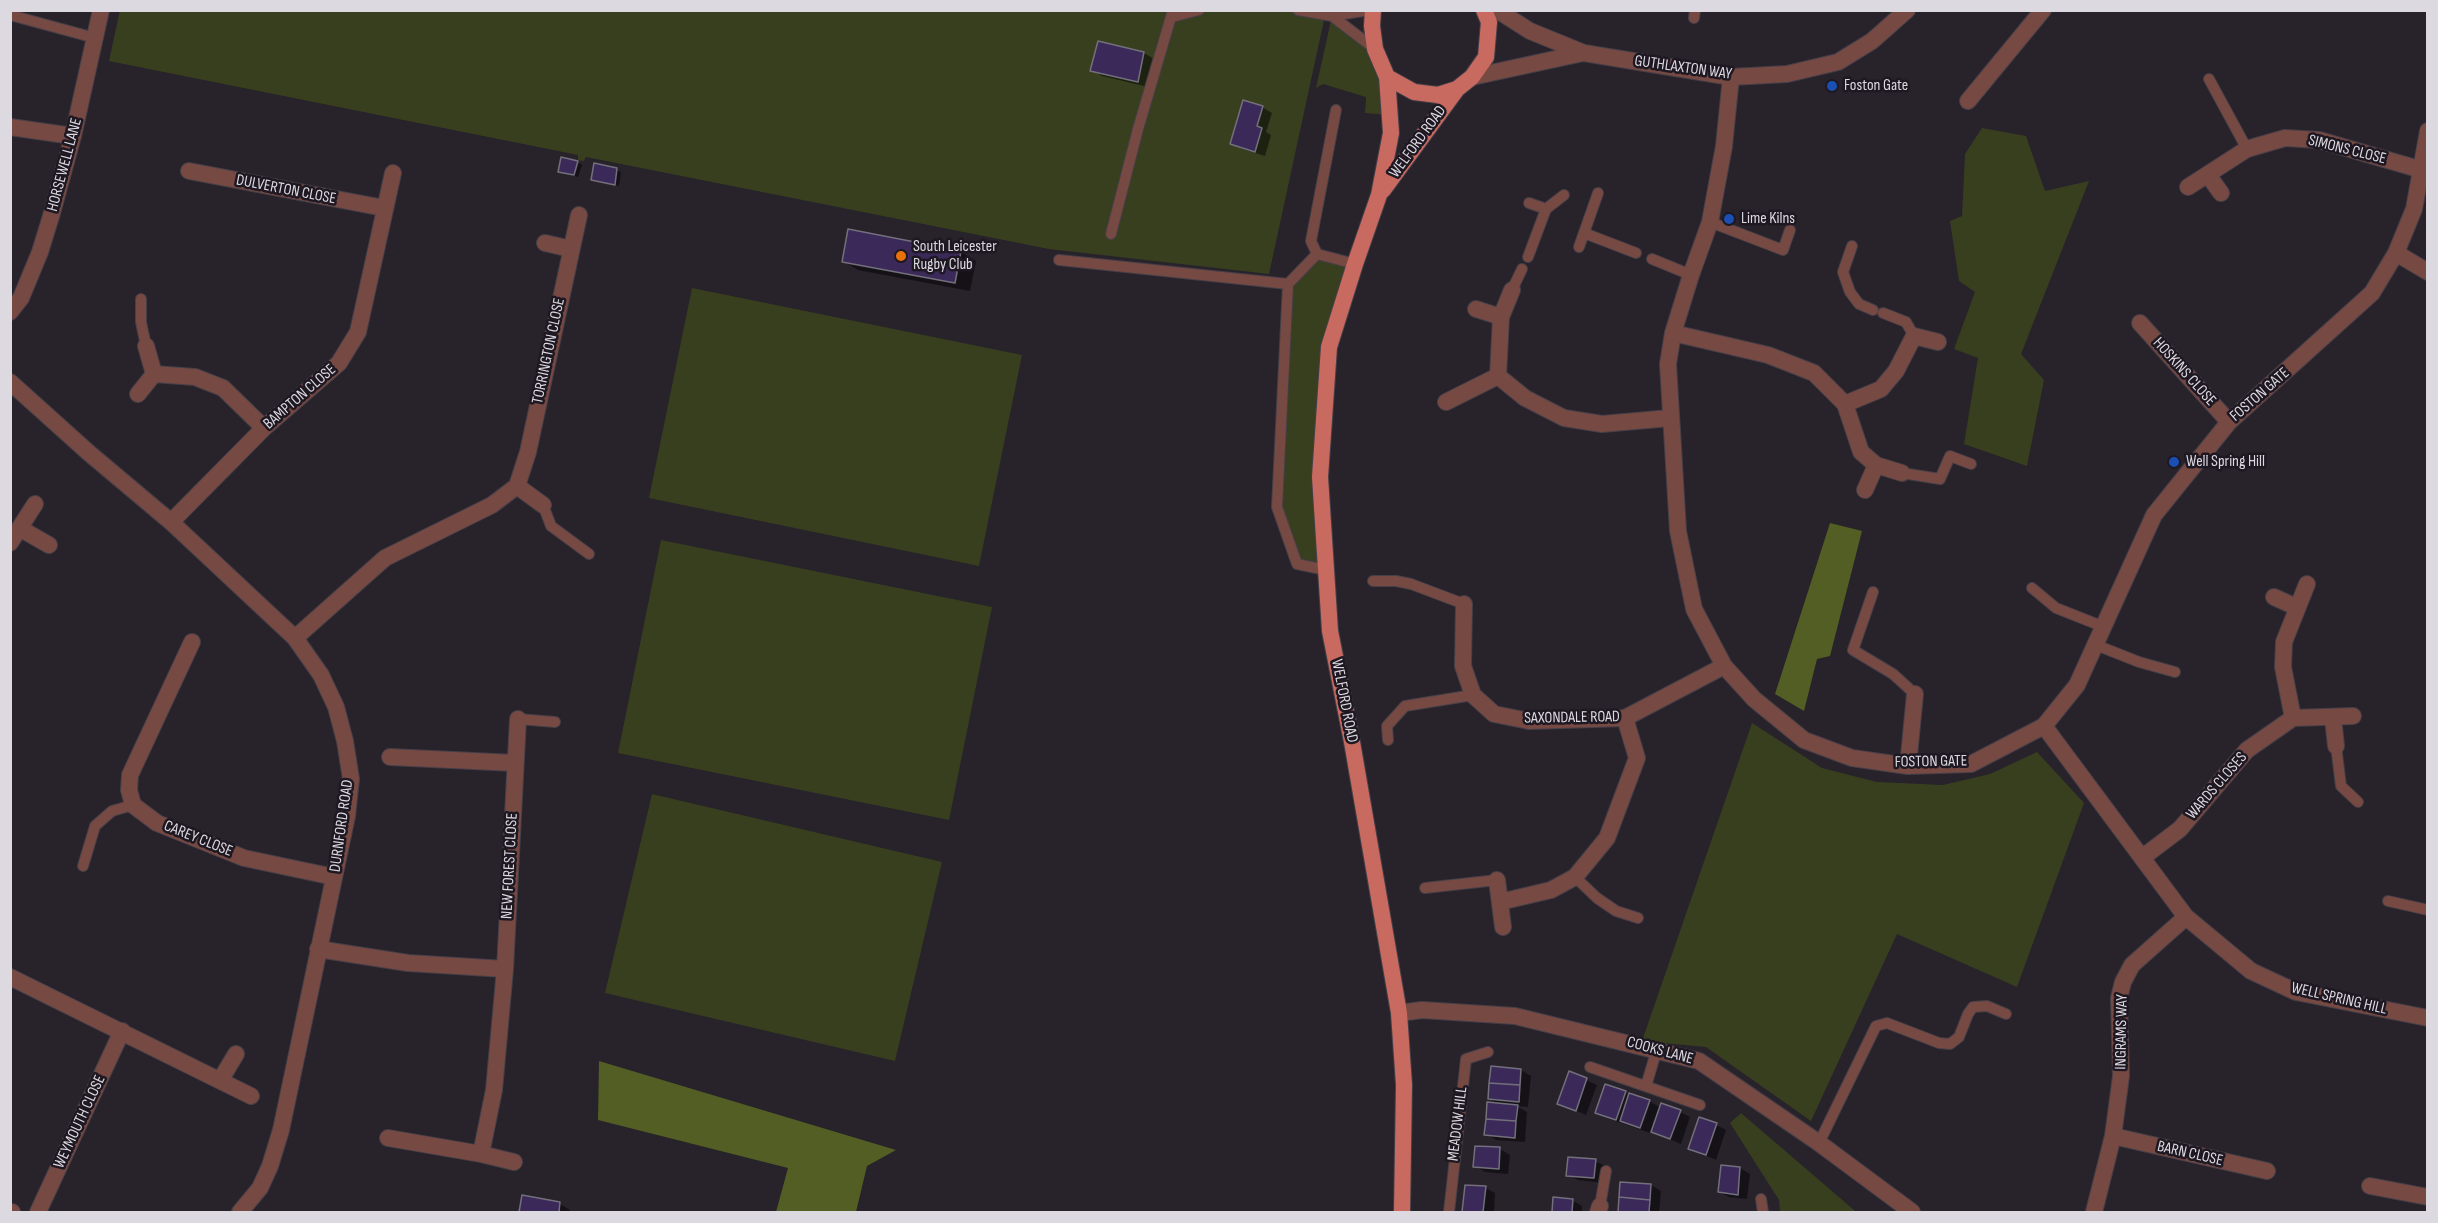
<!DOCTYPE html>
<html>
<head>
<meta charset="utf-8">
<style>
	body { margin:0 }
	#map { position:relative; width:2438px; height:1223px; overflow:hidden; background:#28222b; font-family:"Sofia Sans Condensed",sans-serif }
	canvas { display:block }
	.frame { position:absolute; inset:0; border:12px solid #ddd9e0; pointer-events:none }
</style>
</head>
<body>
<div id="map">
<canvas width="2438" height="1223"></canvas>
<div class="frame"></div>
</div>
<script>
const context = document.querySelector('canvas').getContext('2d');
context.lineJoin = 'round';
function fillPath(path, color) {
  context.fillStyle = color;
  context.fill(path, 'evenodd');
}
function toPath(rows) {
  const path = new Path2D();
  for (const r of rows) {
    path.moveTo(r[0], r[1]);
    for (let i = 2; i < r.length; i += 2) path.lineTo(r[i], r[i + 1]);
  }
  return path;
}
function trace(path, color, width, dash) {
  context.strokeStyle = color;
  context.lineWidth = width;
  context.lineCap = dash ? 'butt' : 'round';
  context.setLineDash(dash || []);
  context.stroke(path);
}
function label(font, color, halo, rows, align = 'center') {
  context.font = font + ' "Sofia Sans Condensed",sans-serif';
  context.lineWidth = 5;
  context.setLineDash([]);
  context.textBaseline = 'middle';
  context.strokeStyle = halo;
  context.fillStyle = color;
  for (const [text, x, y, turn = 0] of rows) {
    context.save();
    context.translate(x, y);
    context.rotate((+turn || 0) * Math.PI / 180);
    context.textAlign = isNaN(turn) ? turn : align;
    if (halo) context.strokeText(text, 0, 0);
    context.fillText(text, 0, 0);
    context.restore();
  }
}
const green = toPath([
	[120,10,1326,11,1269,274,1049,249,586,157,584,161,578,160,578,155,109,61],
	[1332,16,1375,49,1390,115,1365,113,1366,97,1323,84,1316,88],
	[1982,128,2026,136,2045,191,2089,181,2021,354,2044,380,2027,466,1964,444,1978,358,1954,349,1975,292,1959,281,1950,221,1962,216,1965,154],
	[1317,254,1355,264,1329,347,1326,570,1297,564,1277,507,1288,284],
	[692,288,1022,355,979,566,649,498],
	[661,540,992,607,949,820,618,753],
	[1752,723,1822,768,1877,782,1943,785,1990,774,2037,752,2084,803,2017,987,1897,934,1811,1121,1706,1047,1642,1041],
	[652,794,942,862,895,1061,605,993],
	[1741,1113,1854,1210,1855,1212,1780,1212,1779,1200,1730,1123]
]);
const forest = toPath([
	[1830,523,1862,531,1830,656,1817,659,1804,711,1775,694],
	[599,1061,896,1150,867,1166,856,1212,776,1212,788,1168,598,1120]
]);
const shadow = toPath([
	[1144,53,1154,59,1148,87,1102,76,1092,70],
	[1262,107,1272,113,1266,132,1271,135,1265,156,1242,149,1232,144],
	[578,162,582,165,578,177,559,172],
	[595,165,621,172,619,186,592,180],
	[961,252,976,261,970,291,858,270,843,261],
	[1492,1068,1521,1070,1531,1076,1528,1107,1516,1106,1527,1112,1525,1142,1496,1140,1486,1134,1500,1105,1490,1099],
	[1570,1073,1597,1085,1586,1115,1559,1103],
	[1606,1086,1649,1101,1661,1108,1680,1112,1690,1117,1681,1144,1651,1131,1650,1133,1607,1118,1597,1112],
	[1716,1125,1726,1130,1716,1160,1690,1148],
	[1476,1147,1500,1149,1510,1155,1508,1174,1485,1172,1475,1166],
	[1595,1161,1605,1166,1604,1183,1578,1180,1568,1175],
	[1722,1166,1740,1168,1750,1174,1747,1199,1729,1197,1719,1192],
	[1622,1183,1651,1185,1661,1191,1659,1212,1619,1212],
	[1467,1186,1486,1188,1495,1193,1494,1212,1464,1212],
	[523,1197,560,1204,570,1210,569,1212,520,1212],
	[1555,1199,1572,1200,1582,1206,1582,1212,1554,1212]
]);
const building = toPath([
	[1098,41,1144,52,1138,82,1090,71,1098,41],
	[1243,100,1263,106,1257,126,1262,128,1255,152,1230,144,1243,100],
	[561,157,578,161,574,175,558,172,561,157],
	[594,163,617,168,615,185,591,180,594,163],
	[848,229,961,251,955,283,842,262,848,229],
	[1491,1066,1521,1069,1520,1085,1489,1083,1491,1066],
	[1569,1071,1587,1078,1576,1111,1557,1104,1569,1071],
	[1489,1083,1520,1085,1519,1102,1488,1099,1489,1083],
	[1605,1084,1626,1091,1616,1120,1595,1113,1605,1084],
	[1629,1093,1650,1100,1640,1128,1620,1121,1629,1093],
	[1487,1102,1518,1105,1516,1121,1486,1119,1487,1102],
	[1661,1103,1681,1110,1670,1139,1651,1132,1661,1103],
	[1699,1117,1717,1123,1706,1155,1688,1149,1699,1117],
	[1486,1119,1516,1121,1515,1138,1484,1135,1486,1119],
	[1475,1146,1500,1147,1499,1169,1473,1167,1475,1146],
	[1568,1157,1596,1159,1594,1178,1566,1176,1568,1157],
	[1721,1165,1740,1167,1738,1195,1718,1192,1721,1165],
	[1620,1182,1651,1184,1650,1200,1619,1197,1620,1182],
	[1465,1185,1486,1186,1483,1212,1462,1212,1465,1185],
	[522,1195,560,1202,559,1212,519,1212,522,1195],
	[1553,1197,1573,1199,1572,1212,1552,1212,1553,1197],
	[1619,1197,1650,1200,1649,1212,1618,1212,1619,1197]
]);
const service = toPath([
	[1298,10,1332,16,1369,10],
	[10,15,95,38],
	[1332,16,1375,49],
	[1172,17,1199,10],
	[1694,18,1695,10],
	[2209,79,2247,149],
	[1529,203,1546,209,1564,195],
	[1710,222,1783,250,1790,230],
	[1584,233,1636,253],
	[1111,234,1138,129,1173,10],
	[1852,246,1843,272,1850,292,1859,304,1873,310],
	[1579,247,1598,193],
	[1317,254,1311,241,1336,110],
	[1528,257,1546,209],
	[1652,259,1691,275],
	[1059,260,1288,284],
	[1512,290,1522,269],
	[141,299,141,322,146,346],
	[1883,313,1906,322,1914,336],
	[1902,473,1940,479,1950,456,1971,464],
	[543,505,551,526,589,554],
	[1326,570,1297,564,1277,507,1288,284,1317,254,1355,264],
	[1373,581,1396,581,1411,584,1464,604],
	[2032,588,2056,608,2104,627],
	[1873,592,1853,650,1893,674,1915,694],
	[2096,645,2139,662,2175,672],
	[518,719,555,722],
	[1388,740,1387,726,1405,706,1473,695],
	[2336,746,2341,786,2358,802],
	[83,866,95,826,112,811,133,805],
	[1575,877,1597,898,1616,911,1638,918],
	[1425,888,1497,880],
	[2388,901,2428,910],
	[1590,1067,1700,1105],
	[1646,1086,1657,1049],
	[1819,1143,1876,1026,1887,1023,1939,1043,1950,1044,1959,1037,1968,1014,1973,1007,1987,1006,2006,1014],
	[1761,1199,1763,1212],
	[1600,1206,1606,1171],
	[1449,1212,1466,1059,1488,1052]
]);
const minor = toPath([
	[1731,77,1724,146,1710,222,1691,275,1673,333,1668,364,1678,531,1694,609,1724,666,1754,699,1804,740,1852,758,1908,766,1971,764,2044,726,2077,685,2154,515,2229,422,2372,293,2396,253,2414,209,2428,131],
	[1968,101,2043,10],
	[10,127,73,136],
	[189,171,384,208],
	[2208,175,2221,193],
	[2188,187,2247,149,2285,138,2319,140,2422,170],
	[545,243,571,249],
	[2396,253,2428,272],
	[1512,290,1501,317,1498,376,1525,398,1564,418,1602,424,1670,418],
	[1476,309,1501,317],
	[10,312,21,298,40,252,52,213,73,136,101,10],
	[2140,323,2229,422],
	[1673,333,1768,355,1814,373,1845,404,1861,452,1876,465,1902,473],
	[154,374,195,377,223,388,264,428],
	[10,382,89,453,171,522,295,638,321,675,336,707,345,741,351,779,347,816,281,1130,270,1166,260,1188,240,1212],
	[138,394,154,374,146,346],
	[1446,402,1498,376],
	[1845,404,1881,389,1896,371,1914,336,1938,342],
	[517,486,543,505],
	[1865,490,1876,465],
	[171,522,264,428,339,363,358,332,393,173],
	[21,529,49,545],
	[10,543,35,504],
	[2307,584,2284,642,2283,667,2293,718,2353,716],
	[2274,597,2296,607],
	[1464,604,1463,666,1473,695,1494,714,1529,721,1625,718,1724,666],
	[295,638,385,558,492,505,517,486,528,452,579,215],
	[192,642,130,775,129,790,133,805,157,823,244,858,334,877],
	[2333,718,2336,746],
	[2044,726,2186,917,2251,971,2296,992,2428,1018],
	[390,757,515,763],
	[1908,766,1915,694],
	[2143,857,2180,829,2247,750,2293,718],
	[1497,880,1503,927],
	[1500,902,1551,890,1575,877,1607,838,1637,758,1625,718],
	[318,949,408,963,505,969],
	[10,977,251,1096],
	[1399,1013,1422,1010,1515,1016,1699,1061,1819,1143,1912,1212],
	[221,1079,236,1054],
	[2113,1136,2267,1171],
	[388,1138,481,1154,514,1162],
	[481,1154,494,1090,505,969,518,719],
	[2370,1186,2428,1197],
	[10,1212,12,1212],
	[38,1212,122,1031],
	[1598,1212,1600,1206],
	[2094,1212,2113,1136,2121,1076,2119,998,2123,982,2132,965,2186,917]
]);
const tertiary = toPath([
	[1497,10,1530,31,1584,53,1731,77,1787,74,1838,62,1872,41,1907,10],
	[1472,77,1583,53]
]);
const primary = toPath([
	[1373,10,1372,26,1375,49,1387,77,1414,92,1438,95,1457,89,1472,77,1486,57,1489,22,1484,10],
	[1387,77,1391,133,1379,195,1355,264,1329,347,1320,477,1330,631,1352,742,1399,1013,1404,1085,1402,1212],
	[1383,190,1457,89]
]);
const markers = [
	[1832,86,6,"#1a4fb4"],
	[1729,219,6,"#1a4fb4"],
	[901,256,6,"#e8710a"],
	[2174,462,6,"#1a4fb4"]
];
const streetNames = [
	["GUTHLAXTON WAY",1683,68,8],
	["WELFORD ROAD",1418,142,-54],
	["SIMONS CLOSE",2347,150,14],
	["HORSEWELL LANE",65,165,-75],
	["DULVERTON CLOSE",286,190,11],
	["TORRINGTON CLOSE",549,351,-78],
	["HOSKINS CLOSE",2184,372,48],
	["FOSTON GATE",2260,395,-41],
	["BAMPTON CLOSE",300,397,-41],
	["WELFORD ROAD",1344,701,79],
	["SAXONDALE ROAD",1572,718,-1],
	["FOSTON GATE",1931,762,-1],
	["WARDS CLOSES",2217,786,-49],
	["DURNFORD ROAD",342,826,-82],
	["CAREY CLOSE",198,839,22],
	["NEW FOREST CLOSE",510,866,-87],
	["WELL SPRING HILL",2339,999,13],
	["INGRAMS WAY",2122,1032,-89],
	["COOKS LANE",1660,1051,15],
	["WEYMOUTH CLOSE",80,1122,-65],
	["MEADOW HILL",1458,1124,-83],
	["BARN CLOSE",2190,1154,13]
];
const poiNames = [
	["Foston Gate",1844,86],
	["Lime Kilns",1741,219],
	["South Leicester",913,247],
	["Rugby Club",913,265],
	["Well Spring Hill",2186,462]
];
fillPath(green, '#383f1f');
fillPath(forest, '#525e23');
fillPath(shadow, '#0007');
fillPath(building, '#3a2959');
trace(building, '#73707c', 1.5);
trace(service, '#453f48', 12);
trace(minor, '#453f48', 18);
trace(tertiary, '#453f48', 18);
trace(primary, '#453f48', 18);
trace(service, '#774943', 10);
trace(minor, '#774943', 16);
trace(tertiary, '#774943', 16);
trace(primary, '#c86a5f', 16);
for (const [x, y, r, color] of markers) {
  const dot = new Path2D();
  dot.arc(x, y, r, 0, 2 * Math.PI);
  context.fillStyle = color;
  context.fill(dot);
  trace(dot, '#1e1822', 2);
}
label('16px', '#ddd9e0', '#1e1822', streetNames);
label('16px', '#ddd9e0', '#1e1822', poiNames, 'left');
</script>
</body>
</html>
